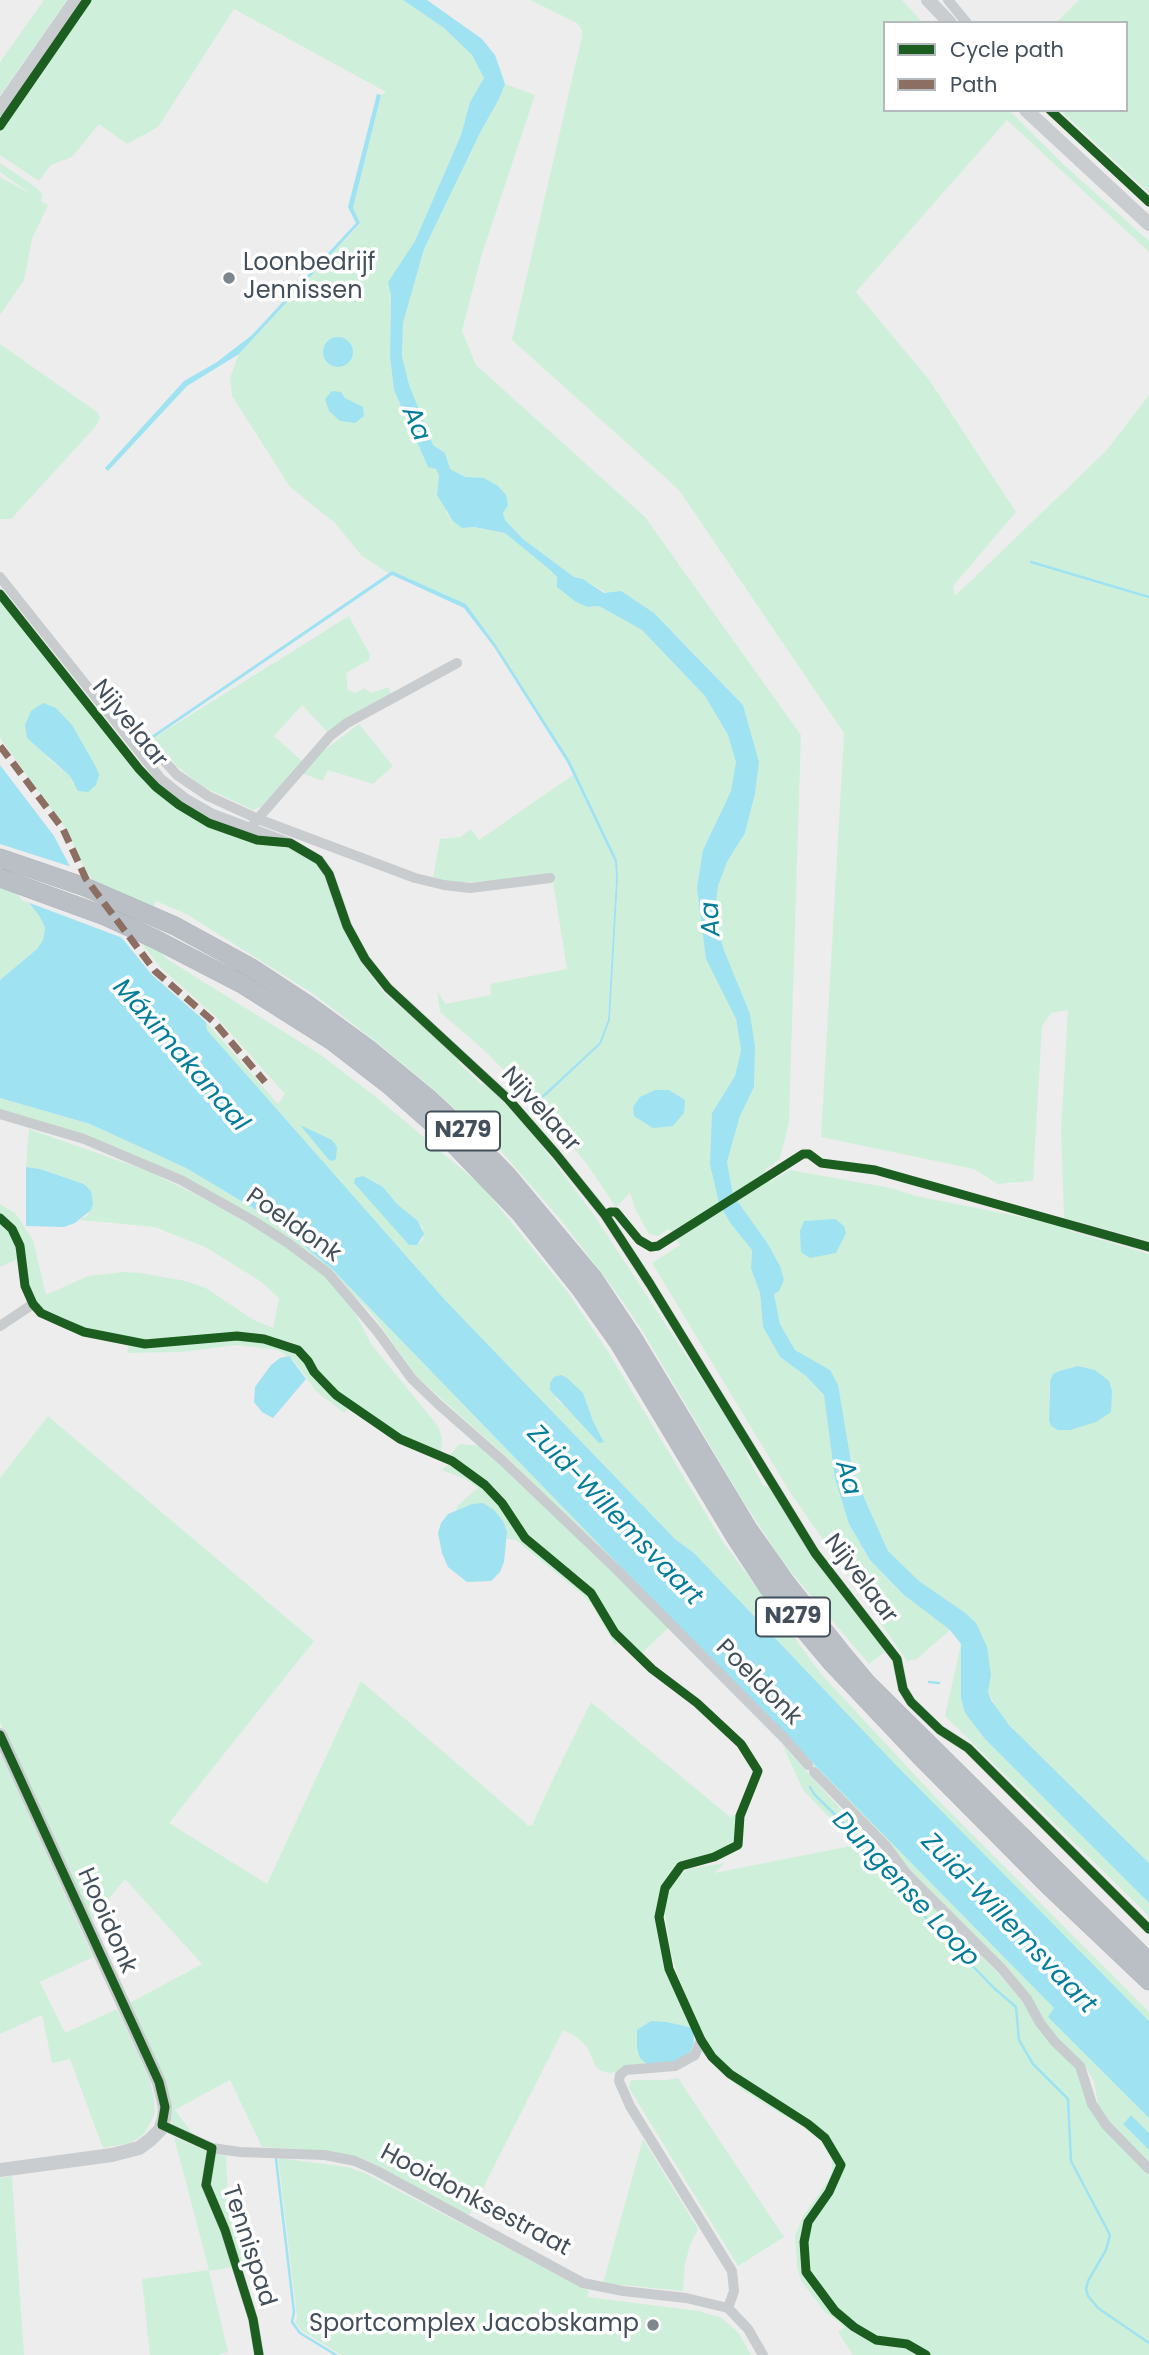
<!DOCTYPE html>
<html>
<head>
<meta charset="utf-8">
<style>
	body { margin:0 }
	#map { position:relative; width:1149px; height:2355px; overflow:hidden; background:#eeeded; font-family:Poppins,sans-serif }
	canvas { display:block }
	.legend { position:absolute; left:883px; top:21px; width:245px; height:91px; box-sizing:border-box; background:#fff; border:2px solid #b4b9bd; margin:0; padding:9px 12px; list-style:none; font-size:21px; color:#43505b }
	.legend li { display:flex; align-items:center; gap:14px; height:35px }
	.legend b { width:35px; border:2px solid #b4b9bd }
</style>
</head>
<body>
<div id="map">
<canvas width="1149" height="2355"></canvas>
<ul class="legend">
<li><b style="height:9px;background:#1b5e20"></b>Cycle path</li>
<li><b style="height:9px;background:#8d6e63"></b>Path</li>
</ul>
</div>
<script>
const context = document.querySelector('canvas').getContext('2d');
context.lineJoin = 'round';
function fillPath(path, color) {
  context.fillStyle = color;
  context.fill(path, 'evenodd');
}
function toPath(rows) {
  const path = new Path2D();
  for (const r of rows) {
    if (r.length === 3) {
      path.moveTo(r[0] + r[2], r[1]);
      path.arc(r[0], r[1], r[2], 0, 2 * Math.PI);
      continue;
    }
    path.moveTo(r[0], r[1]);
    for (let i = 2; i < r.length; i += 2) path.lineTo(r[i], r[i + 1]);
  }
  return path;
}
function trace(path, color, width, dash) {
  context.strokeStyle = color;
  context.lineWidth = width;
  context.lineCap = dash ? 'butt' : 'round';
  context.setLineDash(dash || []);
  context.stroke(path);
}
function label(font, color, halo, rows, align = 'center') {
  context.font = font + ' Poppins,sans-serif';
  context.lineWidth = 7;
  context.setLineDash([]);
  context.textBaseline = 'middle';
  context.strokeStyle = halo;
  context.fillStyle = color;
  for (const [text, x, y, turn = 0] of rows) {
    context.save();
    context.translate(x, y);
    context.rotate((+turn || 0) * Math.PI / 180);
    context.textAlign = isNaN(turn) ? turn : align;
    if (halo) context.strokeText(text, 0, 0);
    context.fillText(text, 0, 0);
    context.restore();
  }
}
const green = toPath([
	[44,0,67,0,0,96,0,62],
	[91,0,403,0,444,28,472,55,484,78,470,102,461,135,415,241,388,282,391,296,390,357,394,390,428,467,436,468,439,476,437,495,445,505,447,514,462,528,473,527,505,533,550,570,588,607,599,606,642,630,705,696,728,735,737,762,731,791,703,850,706,959,736,1019,741,1050,735,1076,712,1113,731,1224,752,1249,751,1270,760,1293,763,1327,780,1357,806,1376,824,1395,849,1524,870,1560,904,1595,950,1630,917,1659,907,1661,790,1492,652,1263,680,1245,669,1229,658,1236,649,1234,636,1211,630,1193,616,1207,587,1164,537,1104,601,1044,610,1020,618,878,617,860,570,761,496,645,466,604,392,571,388,573,362,556,335,523,290,487,232,396,230,378,239,354,360,224,353,208,381,95,386,92,234,9,158,127,127,144,99,124,72,157,51,165,39,181,0,155,0,132],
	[530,0,902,0,923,23,885,23,885,110,1009,110,1064,165,1149,241,1149,252,1007,120,856,292,930,381,1016,512,953,586,955,596,1106,451,1149,395,1149,1241,1064,1218,1061,1129,1068,1010,1051,1013,1042,1026,1033,1181,998,1184,974,1169,821,1137,844,733,679,490,512,340,582,36,582,30,577,23],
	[1079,0,1149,0,1149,193,1060,110,1126,110,1126,23,1056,23],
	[505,84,535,95,481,257,462,331,476,365,645,517,801,735,789,1122,780,1159,765,1170,772,1181,790,1170,891,1188,916,1196,1047,1222,1069,1228,1070,1231,1149,1254,1149,1863,1009,1725,998,1711,988,1692,991,1675,964,1612,919,1581,888,1551,853,1473,844,1420,830,1370,795,1350,780,1324,774,1294,780,1266,768,1244,733,1195,727,1162,740,1116,754,1087,725,953,714,918,718,886,727,862,745,833,755,794,759,762,743,705,672,631,583,579,574,577,523,539,505,520,503,513,465,477,450,469,445,453,433,445,408,385,402,356,403,323,424,249,481,131,499,99],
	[1078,1366,1088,1368,1070,1430,1049,1420,1049,1388,1050,1381,1059,1371],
	[0,163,37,188,42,194,41,201,48,205,32,239,24,280,0,315,0,177,31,194,0,172],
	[0,344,97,412,100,418,96,426,11,519,0,519],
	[0,600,136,771,154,790,177,808,209,825,241,839,293,849,316,863,326,877,343,927,361,962,383,992,458,1057,458,1062,481,1084,489,1086,536,1138,594,1215,744,1444,747,1456,763,1485,770,1488,885,1652,869,1664,784,1564,738,1493,643,1332,621,1299,560,1219,500,1150,434,1090,379,1044,312,993,188,915,156,901,148,925,154,945,167,959,321,1055,376,1097,482,1186,569,1294,607,1350,723,1542,822,1675,940,1802,1149,2012,1149,2021,896,1765,694,1553,675,1539,445,1300,207,1030,206,1022,278,1104,285,1094,217,1018,160,967,85,870,68,832,0,738],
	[44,755,96,785,73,784,70,776],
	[354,1180,383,1187,397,1204,418,1221,423,1228,423,1239,417,1245,409,1245],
	[583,1393,593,1421,604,1441,555,1398],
	[349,616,370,655,369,660,346,673,348,690,355,693,365,688,371,693,389,687,391,696,329,734,302,705,274,736,302,761,271,798,261,807,253,810,199,785,177,766,152,739],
	[359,724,393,766,373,784,328,770,323,781,301,773,315,757],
	[573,775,615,862,616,879,608,1020,599,1043,535,1102,485,1051,440,1012,437,990,445,1004,491,995,490,984,567,969,552,876,471,882,452,882,433,878,440,839,460,837,471,829,479,840],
	[0,865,40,917,45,928,43,940,37,949,0,980],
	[0,1098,90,1124,186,1168,258,1211,292,1236,332,1269,682,1630,1055,2009,1049,2017,1149,2118,1149,2133,1131,2115,1123,2124,1149,2150,1149,2164,1109,2124,1098,2104,1094,2081,1083,2064,1057,2041,1004,1967,681,1632,508,1458,417,1377,373,1315,329,1271,182,1178,0,1111],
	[29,1129,148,1171,193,1193,276,1239,323,1272,355,1313,371,1344,438,1426,442,1438,441,1456,393,1437,337,1394,325,1382,309,1356,302,1349,290,1342,247,1335,153,1342,129,1340,88,1332,71,1325,38,1306,32,1309,28,1304,18,1259,0,1267,0,1204,15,1213,33,1240,46,1295,88,1276,124,1272,141,1273,186,1281,206,1288,252,1319,273,1328,279,1298,260,1281,207,1248,155,1227,80,1220,87,1216,93,1204,84,1184,40,1169,26,1167],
	[220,1339,256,1340,289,1346,306,1359,318,1383,328,1393,349,1408,344,1413,317,1392,294,1361,278,1350,237,1345,181,1352,127,1353,129,1345,171,1346],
	[48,1416,314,1641,169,1823,267,1884,361,1681,526,1823,527,1826,534,1825,533,1823,552,1781,591,1702,730,1817,741,1813,735,1849,722,1859,697,1860,683,1865,672,1871,662,1890,660,1917,670,1965,693,2028,667,2022,649,2066,610,2073,601,2071,596,2067,587,2047,577,2037,563,2030,469,2216,366,2160,332,2151,262,2147,230,2080,175,2110,195,2137,178,2130,172,2123,126,2005,202,1964,125,1879,89,1923,0,1722,0,1478],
	[459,1444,483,1446,669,1627,639,1656,628,1644,591,1587,530,1541,504,1498,494,1487,478,1474,448,1458],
	[449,1464,475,1476,489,1487,526,1542,591,1593,621,1641,615,1645,592,1605,583,1595,516,1540,507,1539,507,1532,472,1504,456,1511,458,1505,478,1488,465,1479,442,1470],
	[961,1644,965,1713,985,1739,1149,1903,1149,1916,945,1716],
	[782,1744,870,1842,954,1925,1023,2001,1076,2067,1103,2128,1149,2175,1149,2355,853,2355,838,2332,845,2327,825,2312,801,2281,797,2267,795,2236,803,2216,828,2181,832,2171,832,2160,821,2141,803,2127,744,2091,724,2075,702,2052,703,2035,678,1976,671,1953,664,1907,670,1881,689,1869,725,1863,714,1873,856,1845,803,1790],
	[0,1756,2,1756,93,1957,40,1982,65,2033,117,2009,150,2080,154,2098,155,2114,144,2134,131,2143,103,2148,70,2059,52,2063,42,2015,0,2034],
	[678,2078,784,2237,738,2266,629,2088,631,2080,666,2080],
	[174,2137,204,2150,226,2155,228,2201,247,2265,209,2271,228,2352,218,2355,150,2355,142,2279,209,2270],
	[643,2139,698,2229,690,2245,685,2264,683,2291,603,2283],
	[278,2158,347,2167,365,2173,589,2291,587,2297,699,2311,722,2318,738,2332,751,2355,341,2355,301,2330,295,2323,297,2317],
	[12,2176,24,2355,0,2355,0,2178]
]);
const water = toPath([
	[403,0,427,0,482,39,495,55,505,84,499,99,481,131,424,249,403,323,402,356,409,385,433,445,445,453,450,469,465,477,484,478,498,486,506,495,508,505,503,513,505,520,523,539,574,577,583,579,604,593,621,591,654,613,743,705,759,762,755,794,745,833,727,862,718,886,714,918,725,953,750,1014,755,1047,754,1087,740,1116,727,1162,733,1195,768,1244,780,1266,784,1280,779,1291,774,1294,780,1324,795,1350,830,1370,838,1385,853,1473,888,1551,919,1581,964,1612,976,1623,987,1647,991,1675,988,1692,991,1700,1009,1725,1149,1863,1149,1903,985,1739,965,1713,961,1698,961,1644,950,1630,904,1595,870,1560,849,1524,835,1478,824,1395,806,1376,780,1357,763,1327,760,1293,751,1269,752,1250,731,1224,719,1203,710,1164,712,1113,735,1076,741,1050,736,1019,706,959,697,888,703,850,731,791,736,762,728,735,705,696,642,630,599,606,588,607,576,602,557,587,557,577,550,570,505,533,474,527,462,528,453,521,437,495,439,476,436,469,428,467,394,390,390,357,391,296,388,282,415,241,461,135,470,102,484,78,472,55,444,28],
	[377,94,381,95,353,208,360,223,239,354,187,386,108,471,105,468,184,381,217,362,252,335,356,223,348,207],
	[338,352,15],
	[332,391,341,392,345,398,363,407,364,416,355,423,340,421,329,411,325,399],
	[392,571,466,604,496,645,570,761,617,860,618,878,610,1020,601,1044,537,1104,535,1102,599,1043,608,1020,616,879,615,862,567,762,494,647,464,608,392,575,152,739,150,737],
	[43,703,56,708,72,725,96,767,99,775,96,785,88,792,78,791,70,776,27,738,25,725,31,711],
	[0,765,54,836,73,872,113,927,152,975,206,1022,207,1030,445,1300,675,1539,694,1553,896,1765,1149,2021,1149,2118,1048,2017,1054,2008,682,1630,332,1269,292,1236,258,1211,186,1168,90,1124,0,1098,0,980,37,949,43,940,45,928,40,917,0,865],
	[655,1090,669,1090,685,1100,684,1113,673,1126,653,1128,634,1116,633,1107,640,1097],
	[300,1125,332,1140,337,1147,336,1159,333,1161,329,1160],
	[26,1167,40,1169,84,1184,91,1191,93,1204,91,1210,75,1223,64,1227,26,1226],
	[363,1176,383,1187,397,1204,418,1221,424,1234,417,1245,409,1245,354,1183,355,1178],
	[835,1219,844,1226,846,1233,836,1253,810,1258,801,1252,800,1231,804,1221],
	[289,1356,306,1379,273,1418,262,1412,254,1402,255,1387,271,1365,280,1358],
	[1078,1366,1095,1370,1109,1381,1112,1391,1111,1412,1096,1422,1070,1430,1058,1430,1051,1426,1049,1420,1050,1381,1053,1374,1059,1371],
	[561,1375,567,1378,583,1393,593,1421,604,1442,599,1443,550,1390,550,1383,554,1377],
	[483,1503,494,1510,503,1521,507,1532,504,1562,500,1572,491,1581,467,1582,448,1567,442,1553,438,1533,441,1523,448,1514,472,1504],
	[651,2021,667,2022,693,2028,694,2043,691,2051,674,2062,649,2066,640,2058,637,2048,637,2030],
	[1131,2115,1149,2133,1149,2150,1123,2124]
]);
const pier = toPath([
	[0,844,75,868,128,940,22,900,0,871]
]);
const stream = toPath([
	[1031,562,1149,597],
	[929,1682,939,1683],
	[810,1787,814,1794,874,1853,894,1885,994,1988,1016,2007,1019,2040,1033,2064,1068,2099,1071,2161,1110,2235,1106,2250,1088,2281,1086,2289,1088,2296,1098,2308,1149,2343],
	[276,2159,294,2312,292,2322,300,2333,336,2355]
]);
const street = toPath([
	[948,0,967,23],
	[0,577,161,779,185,798,213,814,290,843,319,860,329,874,347,926,365,959,388,988,508,1099,556,1154,605,1215,650,1284,815,1553,897,1659,903,1689,911,1702,940,1730,968,1748,1149,1929],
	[149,744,177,775,208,796,258,819,415,878,444,885,470,888,550,878],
	[254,823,330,736,347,723,457,663],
	[0,1114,84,1139,181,1180,252,1220,288,1243,328,1273,377,1331,412,1379,438,1404,503,1461,615,1568,785,1739,808,1765],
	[1077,1227,1149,1247],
	[0,1326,33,1304],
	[814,1772,886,1846,906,1873,1002,1969,1027,1999,1040,2023,1055,2042,1080,2066,1092,2104,1106,2125,1149,2169],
	[701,2040,695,2055,675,2066,626,2070,620,2075,619,2081,630,2106,732,2271,734,2291,728,2308],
	[162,2125,212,2148,240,2152,325,2155,355,2161,377,2171,583,2283,623,2291,686,2298,728,2308,748,2329,763,2355],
	[212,2148,206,2185,225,2230,253,2319,259,2355]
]);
const secondary = toPath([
	[928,0,950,23],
	[0,109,76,0],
	[1026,110,1149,224],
	[0,1735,159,2082,165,2107,164,2119,160,2130,150,2140,139,2148,112,2155,0,2170]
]);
const highway = toPath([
	[0,858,85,887,175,926,250,967,308,1005,371,1051,428,1098,473,1140,507,1175,593,1278,631,1335,748,1529,786,1583,841,1652,867,1683,1149,1962],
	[0,878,105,916,155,939,242,984,332,1041,389,1085,442,1132,521,1214,580,1288,619,1343,736,1538,768,1587,831,1662,919,1755,1047,1884,1149,1981]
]);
const quiet = toPath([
	[0,746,63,829,86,879,155,971,215,1023,265,1082]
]);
const cycleway = toPath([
	[1050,110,1149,202],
	[0,126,87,0],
	[0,594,139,769,156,787,179,805,209,823,257,840,290,843,319,860,329,874,347,926,365,959,388,988,508,1099,556,1154,605,1215,650,1284,815,1553,897,1659,903,1689,911,1702,940,1730,968,1748,1149,1929],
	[605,1215,610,1212,616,1212,639,1240,651,1247,658,1246,803,1154,809,1154,821,1163,875,1170,1149,1247],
	[0,1218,12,1229,20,1246,25,1286,33,1304,41,1313,61,1322,84,1332,145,1344,237,1336,264,1339,298,1350,308,1361,314,1372,336,1395,400,1439,452,1461,485,1485,502,1503,525,1538,591,1593,615,1633,652,1669,697,1703,741,1744,758,1771,740,1816,738,1845,714,1857,681,1866,665,1888,659,1917,669,1969,701,2040,712,2057,730,2074,808,2124,825,2138,841,2165,829,2192,808,2222,804,2242,806,2272,835,2311,854,2327,876,2340,907,2344,926,2355],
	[0,1735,159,2082,165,2107,162,2125,212,2148,206,2185,225,2230,253,2319,259,2355]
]);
const markers = [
	[229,278,7,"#7f878e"],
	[653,2325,7,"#7f878e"]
];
const shields = [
	[463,1131,74],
	[793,1617,74]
];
const shieldNames = [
	["N279",463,1131],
	["N279",793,1617]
];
const poiNames = [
	["Loonbedrijf",243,264],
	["Jennissen",243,292],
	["Sportcomplex Jacobskamp",639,2325,"right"]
];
const streetNames = [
	["Nijvelaar",129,724,51],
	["Nijvelaar",540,1110,48],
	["Poeldonk",293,1226,35],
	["Nijvelaar",860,1579,53],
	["Poeldonk",758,1683,45],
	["Hooidonk",106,1921,66],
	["Hooidonksestraat",475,2201,28],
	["Tennispad",248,2246,72]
];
const waterNames = [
	["Aa",415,424,67],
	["Aa",712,919,-93],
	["Máximakanaal",180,1056,49],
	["Aa",847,1478,74],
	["Zuid-Willemsvaart",614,1516,46],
	["Dungense Loop",905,1890,47],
	["Zuid-Willemsvaart",1008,1924,46]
];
fillPath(green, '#cef0da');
fillPath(water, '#9fe2f2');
fillPath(pier, '#eeeded');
trace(stream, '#9fe2f2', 2.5);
trace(highway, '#b1b7be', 19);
trace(street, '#c9ccce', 10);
trace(secondary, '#c9cdd0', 14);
trace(highway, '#b9bfc4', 18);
trace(quiet, '#8d6e63', 7, [14, 7]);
trace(cycleway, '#1b5e20', 9);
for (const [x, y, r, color] of markers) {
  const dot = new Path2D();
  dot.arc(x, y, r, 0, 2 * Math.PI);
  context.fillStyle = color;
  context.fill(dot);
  trace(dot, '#fff', 2.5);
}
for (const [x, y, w] of shields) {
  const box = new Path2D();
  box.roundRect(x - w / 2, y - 19.5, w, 39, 5);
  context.fillStyle = '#fff';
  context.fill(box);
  trace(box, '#43505b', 2);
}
label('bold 23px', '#43505b', null, shieldNames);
label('24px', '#43505b', '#fff', poiNames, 'left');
label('24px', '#43505b', '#fff', streetNames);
label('italic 26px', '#037d99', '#fff', waterNames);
</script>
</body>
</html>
